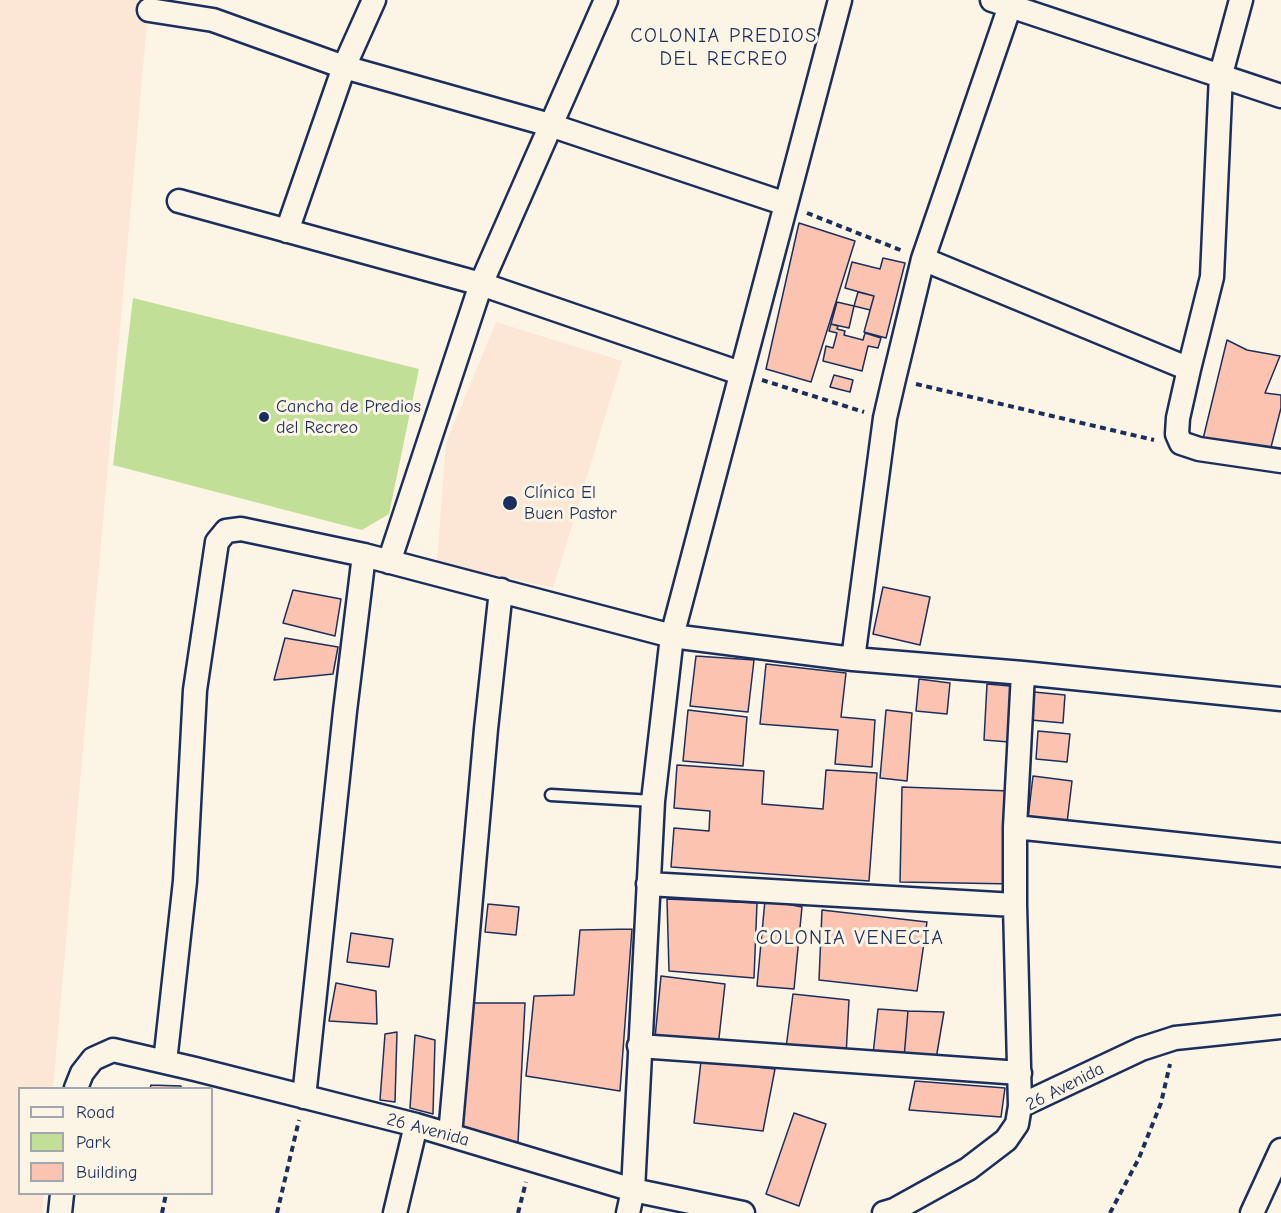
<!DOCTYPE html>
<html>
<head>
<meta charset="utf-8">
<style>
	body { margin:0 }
	#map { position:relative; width:1281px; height:1213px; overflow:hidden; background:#fcf5e5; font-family:"Comic Neue",sans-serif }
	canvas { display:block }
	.legend { position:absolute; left:18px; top:1087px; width:195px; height:108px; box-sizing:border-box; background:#fcf5e5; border:2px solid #a2a6af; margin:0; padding:8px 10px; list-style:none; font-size:18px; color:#1b2f5e }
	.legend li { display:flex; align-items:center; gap:12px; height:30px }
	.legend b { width:30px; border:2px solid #a2a6af }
</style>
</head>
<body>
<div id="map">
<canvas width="1281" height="1213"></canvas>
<ul class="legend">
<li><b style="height:8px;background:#fcf5e5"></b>Road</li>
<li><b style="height:16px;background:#c1df96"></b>Park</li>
<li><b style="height:16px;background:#fbc3b0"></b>Building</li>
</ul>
</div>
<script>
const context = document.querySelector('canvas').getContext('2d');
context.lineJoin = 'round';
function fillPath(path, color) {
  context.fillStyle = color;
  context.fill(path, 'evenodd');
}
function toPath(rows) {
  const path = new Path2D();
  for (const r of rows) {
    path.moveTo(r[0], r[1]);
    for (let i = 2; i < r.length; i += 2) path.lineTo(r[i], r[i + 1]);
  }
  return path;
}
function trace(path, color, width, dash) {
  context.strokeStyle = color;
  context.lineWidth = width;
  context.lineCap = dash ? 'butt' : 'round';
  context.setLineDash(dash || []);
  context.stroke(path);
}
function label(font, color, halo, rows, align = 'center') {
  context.font = font + ' "Comic Neue",sans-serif';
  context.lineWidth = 6;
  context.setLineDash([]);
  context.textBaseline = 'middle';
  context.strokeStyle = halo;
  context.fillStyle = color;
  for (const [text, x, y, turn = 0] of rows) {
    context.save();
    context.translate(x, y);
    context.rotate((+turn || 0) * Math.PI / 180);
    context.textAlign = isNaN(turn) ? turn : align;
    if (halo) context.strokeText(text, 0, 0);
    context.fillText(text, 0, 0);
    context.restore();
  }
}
const built = toPath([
	[0,0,149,0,53,1088,20,1088,20,1194,44,1194,42,1213,0,1213],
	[496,322,622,361,553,588,437,562,446,443]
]);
const green = toPath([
	[133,298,419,369,389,514,362,530,113,465]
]);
const building = toPath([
	[799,223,855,241,811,382,766,369,799,223],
	[883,258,905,263,886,338,864,332,874,296,845,288,852,262,880,269,883,258],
	[858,292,874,296,870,310,854,306,858,292],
	[837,302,854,306,849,328,831,324,837,302],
	[831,324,838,326,837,329,845,331,844,335,863,340,865,333,881,338,878,348,868,346,862,371,823,361,826,346,833,348,837,333,829,331,831,324],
	[1227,340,1247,350,1280,356,1265,393,1281,395,1281,408,1269,455,1203,439,1227,340],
	[834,375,853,380,850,392,830,387,834,375],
	[883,587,930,597,920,645,873,634,883,587],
	[293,590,341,599,335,636,283,623,293,590],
	[285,638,338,647,333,674,274,680,285,638],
	[696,656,754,660,748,712,690,706,696,656],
	[766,664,846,673,841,717,875,720,872,767,835,764,838,730,760,724,766,664],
	[919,679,950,683,947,714,916,711,919,679],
	[987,684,1010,686,1009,742,984,740,987,684],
	[1034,692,1065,695,1063,723,1031,720,1034,692],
	[688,710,747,717,743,766,683,761,688,710],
	[886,710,912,713,907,781,880,778,886,710],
	[1038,731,1070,734,1067,762,1036,759,1038,731],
	[677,765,764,771,762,804,823,809,826,770,877,773,869,881,671,867,674,828,709,831,710,811,674,808,677,765],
	[1033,776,1072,781,1067,823,1028,818,1033,776],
	[902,787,1010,791,1015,884,900,882,902,787],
	[667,899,757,903,754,978,669,971,667,899],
	[765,900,802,907,794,989,757,986,765,900],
	[488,904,519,907,516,935,485,932,488,904],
	[822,910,927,922,917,991,819,980,822,910],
	[632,929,620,1091,526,1076,534,996,574,995,580,930,632,929],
	[351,933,393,939,389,967,347,962,351,933],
	[661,976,725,984,718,1047,655,1038,661,976],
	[336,983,376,991,377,1024,329,1021,336,983],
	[793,994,849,1000,846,1056,786,1048,793,994],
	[473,1003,525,1003,518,1142,462,1131,473,1003],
	[878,1009,908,1011,904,1058,873,1054,878,1009],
	[908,1011,944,1012,936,1059,904,1058,908,1011],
	[397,1032,395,1102,380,1100,385,1034,397,1032],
	[415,1035,435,1040,433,1114,410,1108,415,1035],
	[701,1061,775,1069,763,1131,694,1123,701,1061],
	[915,1081,1005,1088,1001,1117,909,1110,915,1081],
	[151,1085,181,1086,181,1088,150,1088,151,1085],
	[794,1113,826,1124,799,1206,766,1194,794,1113]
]);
const path = toPath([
	[807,213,903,251],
	[762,380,864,412],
	[916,384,1154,440],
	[162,1213,166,1194],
	[277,1213,299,1120],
	[518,1213,526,1182],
	[1110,1213,1139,1158,1161,1103,1170,1064]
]);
const lane = toPath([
	[551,795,653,801]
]);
const street = toPath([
	[992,0,1281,96],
	[149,10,213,20,344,67,550,125,786,204],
	[179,201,481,284,740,373],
	[287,231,344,67,374,0],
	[923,259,1189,369,1178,418,1177,434,1181,443,1199,449,1281,461],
	[1189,369,1212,277,1221,74,1241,0],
	[389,562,481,284,606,0],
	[853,659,885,418,894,379,923,259,1012,0],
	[1015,827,1281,855],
	[648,884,1015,905],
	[639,1046,1020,1073],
	[165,1062,185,881,195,690,217,542,226,531,241,529,364,555,672,636,853,659,1023,673,1281,699],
	[76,1088,82,1073,93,1059,113,1050,195,1069,416,1125,633,1190,743,1213],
	[304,1097,345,711,364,555],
	[1020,1106,1015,905,1015,827,1023,673],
	[450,1135,486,729,501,590],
	[60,1213,62,1194],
	[395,1213,416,1125],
	[628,1213,633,1190,653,801,672,636,840,0],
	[884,1213,894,1210,968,1169,1006,1140,1017,1124,1020,1106,1141,1049,1175,1038,1281,1027],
	[1252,1213,1281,1150]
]);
const markers = [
	[264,417,6,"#1b2f5e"],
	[510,503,8,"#1b2f5e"]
];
const poiNames = [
	["Cancha de Predios",276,407],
	["del Recreo",276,428],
	["Clínica El",524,493],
	["Buen Pastor",524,514]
];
const streetNames = [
	["26 Avenida",1065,1087,-27],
	["26 Avenida",428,1130,15]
];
const neighbourhoodNames = [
	["COLONIA PREDIOS",724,36],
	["DEL RECREO",724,59],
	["COLONIA VENECIA",850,938]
];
fillPath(built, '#fce6d5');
fillPath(green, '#c1df96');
fillPath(building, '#fbc3b0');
trace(building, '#1b2f5e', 1.5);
trace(lane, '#1b2f5e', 15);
trace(street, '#1b2f5e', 27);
trace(path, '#1b2f5e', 4, [6, 4.5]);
trace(lane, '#fcf5e5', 10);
trace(street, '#fcf5e5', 22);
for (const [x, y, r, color] of markers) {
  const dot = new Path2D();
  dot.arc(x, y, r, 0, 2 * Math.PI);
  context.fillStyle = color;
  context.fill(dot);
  trace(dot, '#fcf5e5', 2);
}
label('18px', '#1b2f5e', '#fcf5e5', poiNames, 'left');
label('18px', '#1b2f5e', '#fcf5e5', streetNames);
context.letterSpacing = '1.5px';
label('20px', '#1b2f5e', '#fcf5e5', neighbourhoodNames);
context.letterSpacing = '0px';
</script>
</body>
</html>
